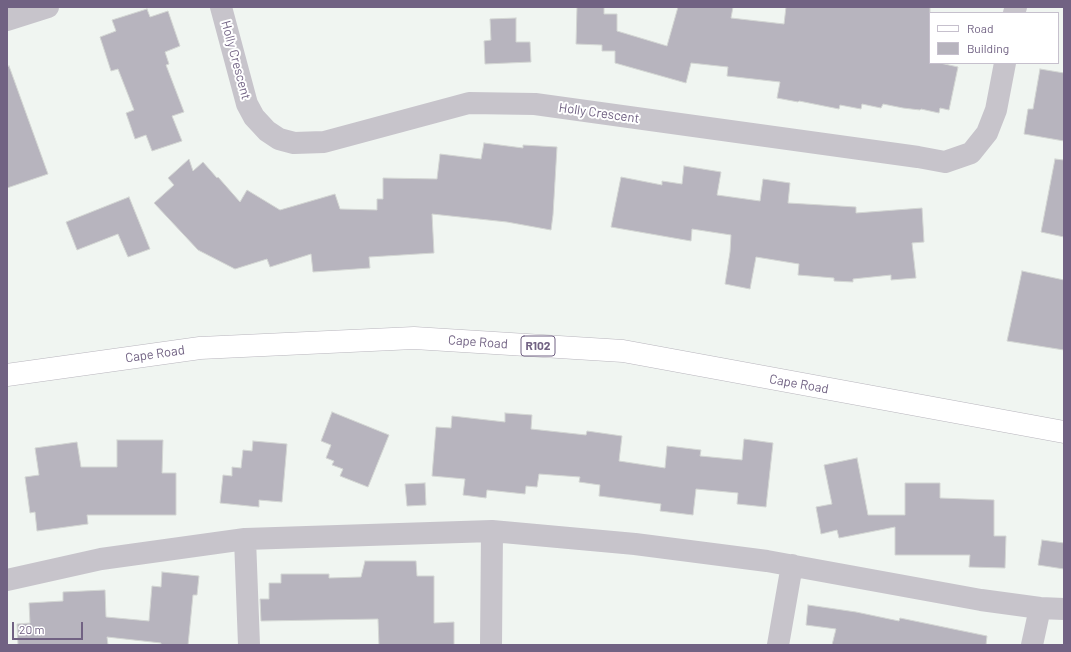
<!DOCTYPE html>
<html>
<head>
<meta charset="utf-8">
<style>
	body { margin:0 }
	#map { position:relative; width:1071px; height:652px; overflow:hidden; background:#f0f5f1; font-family:Barlow,sans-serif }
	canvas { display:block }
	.frame { position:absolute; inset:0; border:8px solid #716283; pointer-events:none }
	.legend { position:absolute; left:929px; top:12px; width:130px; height:52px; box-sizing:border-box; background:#fff; border:1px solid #c6c0cd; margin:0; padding:5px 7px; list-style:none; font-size:12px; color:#716283 }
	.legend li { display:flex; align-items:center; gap:8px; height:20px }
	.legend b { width:20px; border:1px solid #c6c0cd }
	.scale { position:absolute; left:12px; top:622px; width:71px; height:18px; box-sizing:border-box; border:2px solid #716283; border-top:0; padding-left:5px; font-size:12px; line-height:14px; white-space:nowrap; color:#716283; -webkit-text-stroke:3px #fff; paint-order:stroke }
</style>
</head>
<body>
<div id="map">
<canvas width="1071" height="652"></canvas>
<div class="frame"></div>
<ul class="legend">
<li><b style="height:5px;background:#fff"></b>Road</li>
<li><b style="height:11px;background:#b7b4be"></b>Building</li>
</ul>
<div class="scale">20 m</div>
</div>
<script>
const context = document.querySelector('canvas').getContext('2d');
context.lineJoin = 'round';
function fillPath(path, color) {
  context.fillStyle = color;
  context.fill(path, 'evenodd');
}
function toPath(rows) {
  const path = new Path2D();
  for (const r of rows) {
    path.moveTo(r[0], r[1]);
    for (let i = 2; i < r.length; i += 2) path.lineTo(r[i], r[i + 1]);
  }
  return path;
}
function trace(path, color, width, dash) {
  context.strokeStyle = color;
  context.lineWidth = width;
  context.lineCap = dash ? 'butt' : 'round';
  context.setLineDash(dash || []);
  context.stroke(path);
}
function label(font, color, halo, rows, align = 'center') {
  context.font = font + ' Barlow,sans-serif';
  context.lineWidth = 4;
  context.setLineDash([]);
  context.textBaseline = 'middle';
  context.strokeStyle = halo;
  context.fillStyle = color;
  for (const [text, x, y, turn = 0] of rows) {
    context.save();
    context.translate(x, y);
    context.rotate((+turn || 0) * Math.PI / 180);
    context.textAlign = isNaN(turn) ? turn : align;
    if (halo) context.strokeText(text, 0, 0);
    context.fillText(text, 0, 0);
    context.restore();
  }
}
const building = toPath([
	[577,7,604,7,604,14,617,14,617,31,667,46,678,7,733,7,731,18,784,24,786,7,930,7,930,63,940,63,958,67,949,110,940,108,939,113,921,109,920,110,903,108,883,104,881,108,862,104,861,109,840,105,839,109,799,101,798,102,777,98,780,82,727,76,728,67,691,63,686,83,615,63,615,51,602,51,602,45,576,44,577,7],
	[147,9,150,17,168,11,180,46,165,52,169,64,166,65,184,112,172,116,182,141,152,151,146,135,135,139,126,113,134,110,118,69,111,71,100,37,116,31,112,20,147,9],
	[516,18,516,42,530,42,531,62,485,64,484,41,491,40,490,19,516,18],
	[9,66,48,174,7,188,7,67,9,66],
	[1040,69,1064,73,1064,141,1024,134,1028,109,1033,109,1040,69],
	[484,143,523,148,523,145,557,147,553,215,551,230,507,222,432,214,434,253,369,257,370,268,313,272,311,254,270,267,267,259,235,269,198,250,154,203,174,185,168,178,189,159,193,171,203,162,217,178,218,177,240,202,247,190,280,210,335,194,340,209,377,210,377,199,383,199,383,178,437,179,440,154,481,159,484,143],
	[1055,159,1064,160,1064,237,1041,232,1055,159],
	[684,166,721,172,717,195,760,201,763,179,790,183,788,203,856,207,856,213,922,208,924,242,912,243,916,278,891,280,891,275,853,279,853,282,834,281,834,278,798,275,799,264,756,257,750,289,725,284,730,252,731,235,692,229,691,241,611,227,621,177,662,185,662,181,682,184,684,166],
	[129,197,150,249,128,257,118,234,77,250,66,222,129,197],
	[1022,271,1064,280,1064,350,1007,341,1022,271],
	[332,412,389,435,368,487,340,476,343,469,332,465,334,461,326,458,331,445,321,441,332,412],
	[505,413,532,415,531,429,586,435,587,431,622,436,619,461,665,468,667,446,701,450,700,456,742,460,744,439,773,443,766,507,737,504,738,493,696,489,693,515,660,511,661,504,599,496,600,485,579,482,580,477,539,474,537,487,526,486,525,494,487,490,486,498,463,495,465,479,432,476,436,427,451,428,452,416,505,422,505,413],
	[117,440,163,440,162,473,176,473,176,515,87,515,88,524,37,531,35,512,30,513,25,477,39,475,35,448,77,442,81,467,117,467,117,440],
	[253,441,287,444,282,502,259,500,259,507,220,503,223,475,232,476,232,467,241,468,243,450,252,451,253,441],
	[857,458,868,515,905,515,905,483,940,483,940,498,994,500,994,536,1006,536,1005,568,969,567,970,555,895,555,895,527,839,538,837,530,821,534,816,507,832,504,824,465,857,458],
	[425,483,426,505,407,506,405,484,425,483],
	[1042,540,1064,543,1064,569,1038,565,1042,540],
	[365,561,416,561,417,576,434,576,434,623,454,622,454,645,379,645,378,619,261,621,260,599,269,599,269,583,281,583,281,574,329,574,329,578,361,577,365,561],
	[162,572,199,576,197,595,193,595,188,645,161,645,161,643,107,637,108,645,18,645,17,624,30,623,29,603,63,601,63,592,105,590,106,617,149,621,152,586,161,587,162,572],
	[808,605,856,612,899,621,900,618,987,636,986,645,832,645,836,629,806,625,808,605]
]);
const minor = toPath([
	[221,7,247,104,254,117,267,131,279,139,294,143,324,142,469,103,535,104,918,157,945,162,971,153,987,133,996,110,1005,63],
	[1014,13,1016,7],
	[7,20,48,7],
	[245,539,249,645],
	[7,580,101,559,245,539,492,531,635,544,767,561,981,600,1040,608,1064,609],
	[491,645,492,531],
	[778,645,792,565],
	[1032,645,1040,608]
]);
const major = toPath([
	[7,375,200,348,414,338,623,351,1064,432]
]);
const shields = [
	[538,346,34]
];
const shieldNames = [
	["R102",538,346]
];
const streetNames = [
	["Holly Crescent",236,60,75],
	["Holly Crescent",599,113,8],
	["Cape Road",478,342,4],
	["Cape Road",155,354,-8],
	["Cape Road",799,384,10]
];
fillPath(building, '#b7b4be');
trace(building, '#d3d6d3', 1);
trace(major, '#b8b5bd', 23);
trace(minor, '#c7c4cb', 22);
trace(major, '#fff', 22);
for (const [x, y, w] of shields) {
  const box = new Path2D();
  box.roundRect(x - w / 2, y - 10, w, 20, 3);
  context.fillStyle = '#fff';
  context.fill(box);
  trace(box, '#716283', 1);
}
label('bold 12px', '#716283', null, shieldNames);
label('13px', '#716283', '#fff', streetNames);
</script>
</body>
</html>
